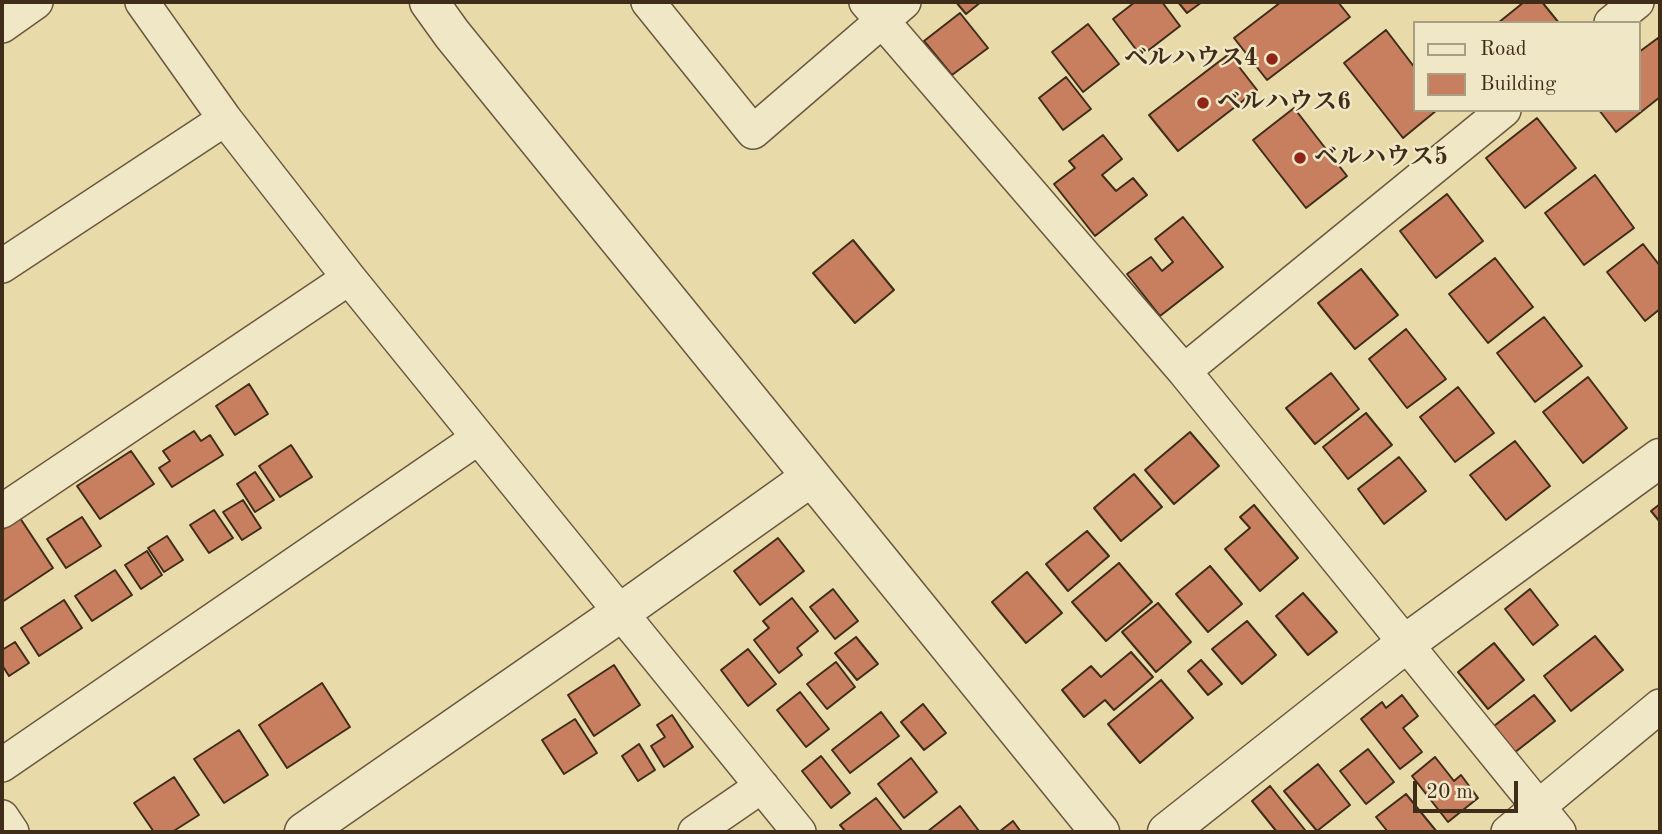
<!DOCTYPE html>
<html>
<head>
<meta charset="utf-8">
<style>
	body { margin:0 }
	#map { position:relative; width:1662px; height:834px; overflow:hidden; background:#e8daa9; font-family:"Old Standard TT",serif }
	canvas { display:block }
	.frame { position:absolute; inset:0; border:4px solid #3f2d1a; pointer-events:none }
	.legend { position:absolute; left:1413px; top:21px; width:228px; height:91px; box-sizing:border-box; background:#f0e7c7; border:2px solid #a99d82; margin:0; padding:9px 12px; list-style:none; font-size:21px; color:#3f2d1a }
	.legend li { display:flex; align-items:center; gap:14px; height:35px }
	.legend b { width:35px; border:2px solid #a99d82 }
	.scale { position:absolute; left:1413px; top:781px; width:105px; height:32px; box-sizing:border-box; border:4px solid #3f2d1a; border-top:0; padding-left:9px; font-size:21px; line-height:24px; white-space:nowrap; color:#3f2d1a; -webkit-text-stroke:5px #f0e7c7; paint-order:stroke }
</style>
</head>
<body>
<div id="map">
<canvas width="1662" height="834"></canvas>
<div class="frame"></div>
<ul class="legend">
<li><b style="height:9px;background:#f0e7c7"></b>Road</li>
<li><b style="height:19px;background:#c87f60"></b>Building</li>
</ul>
<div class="scale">20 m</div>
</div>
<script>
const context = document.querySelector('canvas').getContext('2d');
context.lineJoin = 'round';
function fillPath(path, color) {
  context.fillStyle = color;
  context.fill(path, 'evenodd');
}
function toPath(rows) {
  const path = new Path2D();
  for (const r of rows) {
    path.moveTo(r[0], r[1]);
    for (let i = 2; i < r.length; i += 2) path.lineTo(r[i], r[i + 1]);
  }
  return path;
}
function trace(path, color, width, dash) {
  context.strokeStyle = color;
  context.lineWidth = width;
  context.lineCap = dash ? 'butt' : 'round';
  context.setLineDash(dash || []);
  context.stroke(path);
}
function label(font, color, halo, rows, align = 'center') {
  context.font = font + ' "Old Standard TT","Noto Serif JP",serif';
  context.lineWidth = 5;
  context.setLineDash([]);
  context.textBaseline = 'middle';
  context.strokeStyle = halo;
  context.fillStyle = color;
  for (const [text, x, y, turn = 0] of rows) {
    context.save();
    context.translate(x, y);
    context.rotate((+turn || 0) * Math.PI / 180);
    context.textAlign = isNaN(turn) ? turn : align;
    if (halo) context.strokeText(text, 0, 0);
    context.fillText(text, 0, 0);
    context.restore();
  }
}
const building = toPath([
	[956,2,981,2,966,14,956,2],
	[1135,2,1162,2,1180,26,1141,56,1113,19,1135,2],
	[1178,2,1202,2,1187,13,1178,2],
	[1281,2,1338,2,1350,17,1267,80,1234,38,1281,2],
	[1524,2,1542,2,1559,23,1498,23,1524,2],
	[960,13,988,48,952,75,924,41,960,13],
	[1088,24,1119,64,1083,92,1052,52,1088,24],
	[1386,30,1415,68,1415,110,1437,110,1403,138,1344,63,1386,30],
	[1658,38,1660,41,1660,97,1616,132,1599,110,1639,110,1639,52,1658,38],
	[1229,54,1257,90,1178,151,1149,115,1229,54],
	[1066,77,1091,109,1063,130,1039,98,1066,77],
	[1294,108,1347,176,1306,208,1253,140,1294,108],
	[1537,118,1576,168,1525,208,1486,158,1537,118],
	[1103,135,1122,159,1102,175,1116,191,1133,178,1147,195,1095,236,1054,184,1075,168,1069,161,1103,135],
	[1595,175,1634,228,1584,265,1545,213,1595,175],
	[1447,194,1483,241,1436,278,1400,231,1447,194],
	[1183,217,1223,267,1160,316,1127,274,1151,257,1162,271,1173,262,1155,239,1183,217],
	[853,240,894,290,855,323,813,273,853,240],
	[1643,244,1660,266,1660,309,1645,321,1607,272,1643,244],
	[1495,258,1533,307,1488,343,1449,294,1495,258],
	[1361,269,1398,315,1355,349,1318,303,1361,269],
	[1544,317,1582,366,1535,402,1497,353,1544,317],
	[1406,329,1446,379,1407,408,1369,359,1406,329],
	[1331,373,1359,409,1315,444,1286,408,1331,373],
	[1588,377,1627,428,1583,463,1543,412,1588,377],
	[249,384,268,414,235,435,216,406,249,384],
	[1458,387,1494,433,1455,462,1420,417,1458,387],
	[1366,413,1392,445,1348,479,1323,447,1366,413],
	[194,431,201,441,210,435,223,455,172,487,159,468,170,461,163,451,194,431],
	[1190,432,1219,466,1174,504,1145,470,1190,432],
	[1515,441,1550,486,1506,520,1470,475,1515,441],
	[291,445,312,477,280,497,259,466,291,445],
	[131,451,154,484,100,519,77,486,131,451],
	[1399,457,1426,491,1384,524,1358,489,1399,457],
	[255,472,274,500,255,512,237,484,255,472],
	[1134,474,1162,507,1121,541,1094,508,1134,474],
	[243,500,261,528,242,540,223,512,243,500],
	[1660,504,1660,522,1651,511,1660,504],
	[1254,505,1298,558,1260,591,1225,549,1250,528,1240,517,1254,505],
	[214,510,233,538,209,553,190,525,214,510],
	[82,517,101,546,66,568,47,539,82,517],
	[20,518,53,568,2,602,2,530,20,518],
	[1087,531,1109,556,1068,591,1046,564,1087,531],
	[167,536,183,560,164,572,148,548,167,536],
	[778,538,804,571,760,605,734,571,778,538],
	[147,551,162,575,141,589,125,565,147,551],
	[1119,563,1152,602,1106,641,1072,602,1119,563],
	[1210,566,1242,604,1208,632,1176,594,1210,566],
	[115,570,132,595,92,621,75,596,115,570],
	[1027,572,1062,613,1026,643,992,602,1027,572],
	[833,589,858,621,835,639,810,607,833,589],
	[1530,589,1558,625,1533,645,1505,609,1530,589],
	[1303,593,1337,632,1308,655,1276,616,1303,593],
	[792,598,818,631,797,648,802,655,779,673,754,640,769,628,763,621,792,598],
	[64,600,82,628,39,656,21,628,64,600],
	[1158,603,1191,642,1156,672,1122,632,1158,603],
	[1247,621,1276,655,1242,684,1212,649,1247,621],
	[1595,636,1623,670,1571,711,1544,676,1595,636],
	[856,637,878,664,857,680,835,653,856,637],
	[15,642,29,663,9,676,2,665,2,650,15,642],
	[1494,643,1524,680,1488,709,1458,672,1494,643],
	[748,649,776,684,748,706,721,670,748,649],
	[1131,652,1153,677,1114,710,1105,700,1084,717,1062,690,1091,666,1101,677,1131,652],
	[1201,660,1222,684,1208,695,1188,671,1201,660],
	[836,662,855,687,827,709,807,684,836,662],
	[614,665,640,705,594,736,568,695,614,665],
	[1161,680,1193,718,1140,763,1108,724,1161,680],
	[322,683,350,727,287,768,259,725,322,683],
	[800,692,829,729,806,747,777,710,800,692],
	[1402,695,1418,716,1403,728,1422,752,1400,769,1361,719,1382,702,1386,708,1402,695],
	[1534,695,1555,721,1514,753,1494,726,1534,695],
	[923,704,946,733,924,750,901,722,923,704],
	[881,712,899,736,850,773,832,750,881,712],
	[672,715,693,747,664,767,651,746,665,737,657,725,672,715],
	[575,719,597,753,564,774,542,740,575,719],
	[239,730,268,775,224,803,194,759,239,730],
	[639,744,655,770,638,781,622,756,639,744],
	[1368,749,1394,782,1366,804,1340,771,1368,749],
	[821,756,850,793,831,808,802,771,821,756],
	[1435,757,1454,781,1461,775,1478,798,1448,822,1412,776,1435,757],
	[911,758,937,792,904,818,878,784,911,758],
	[1318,764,1350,805,1317,831,1284,791,1318,764],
	[174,777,199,815,172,832,154,832,134,803,174,777],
	[1270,786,1305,830,1301,832,1277,832,1252,801,1270,786],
	[1406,794,1437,832,1388,832,1376,817,1406,794],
	[876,798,903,832,846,832,840,825,876,798],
	[960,806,979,831,927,832,960,806],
	[1013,821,1021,832,999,832,1013,821]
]);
const minor = toPath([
	[142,2,225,119,349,278,799,832],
	[648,2,753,132,904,2],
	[866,2,1184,371,1559,832],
	[1611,23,1637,2],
	[2,26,36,2],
	[2,266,225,119],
	[1184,371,1504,110],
	[2,511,349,278],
	[2,765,478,438],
	[2,817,12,832],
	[695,832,762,786],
	[1508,832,1660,706]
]);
const tertiary = toPath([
	[429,2,452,34,1100,832],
	[304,832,620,613,811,477],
	[1167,832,1405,644,1660,458]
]);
const markers = [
	[1272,59,7,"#8f2418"],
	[1203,103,7,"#8f2418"],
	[1300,158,7,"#8f2418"]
];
const poiNames = [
	["ベルハウス4",1258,59,"right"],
	["ベルハウス6",1217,103],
	["ベルハウス5",1314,158]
];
fillPath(building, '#c87f60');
trace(building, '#3f2d1a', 2);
trace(minor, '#69583e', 36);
trace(tertiary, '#69583e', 41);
trace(minor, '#f0e7c7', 33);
trace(tertiary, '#f0e7c7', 38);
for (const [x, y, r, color] of markers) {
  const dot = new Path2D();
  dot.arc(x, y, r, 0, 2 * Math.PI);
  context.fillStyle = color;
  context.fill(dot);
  trace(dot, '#f0e7c7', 2.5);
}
label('bold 24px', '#3f2d1a', '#f0e7c7', poiNames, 'left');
</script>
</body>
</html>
